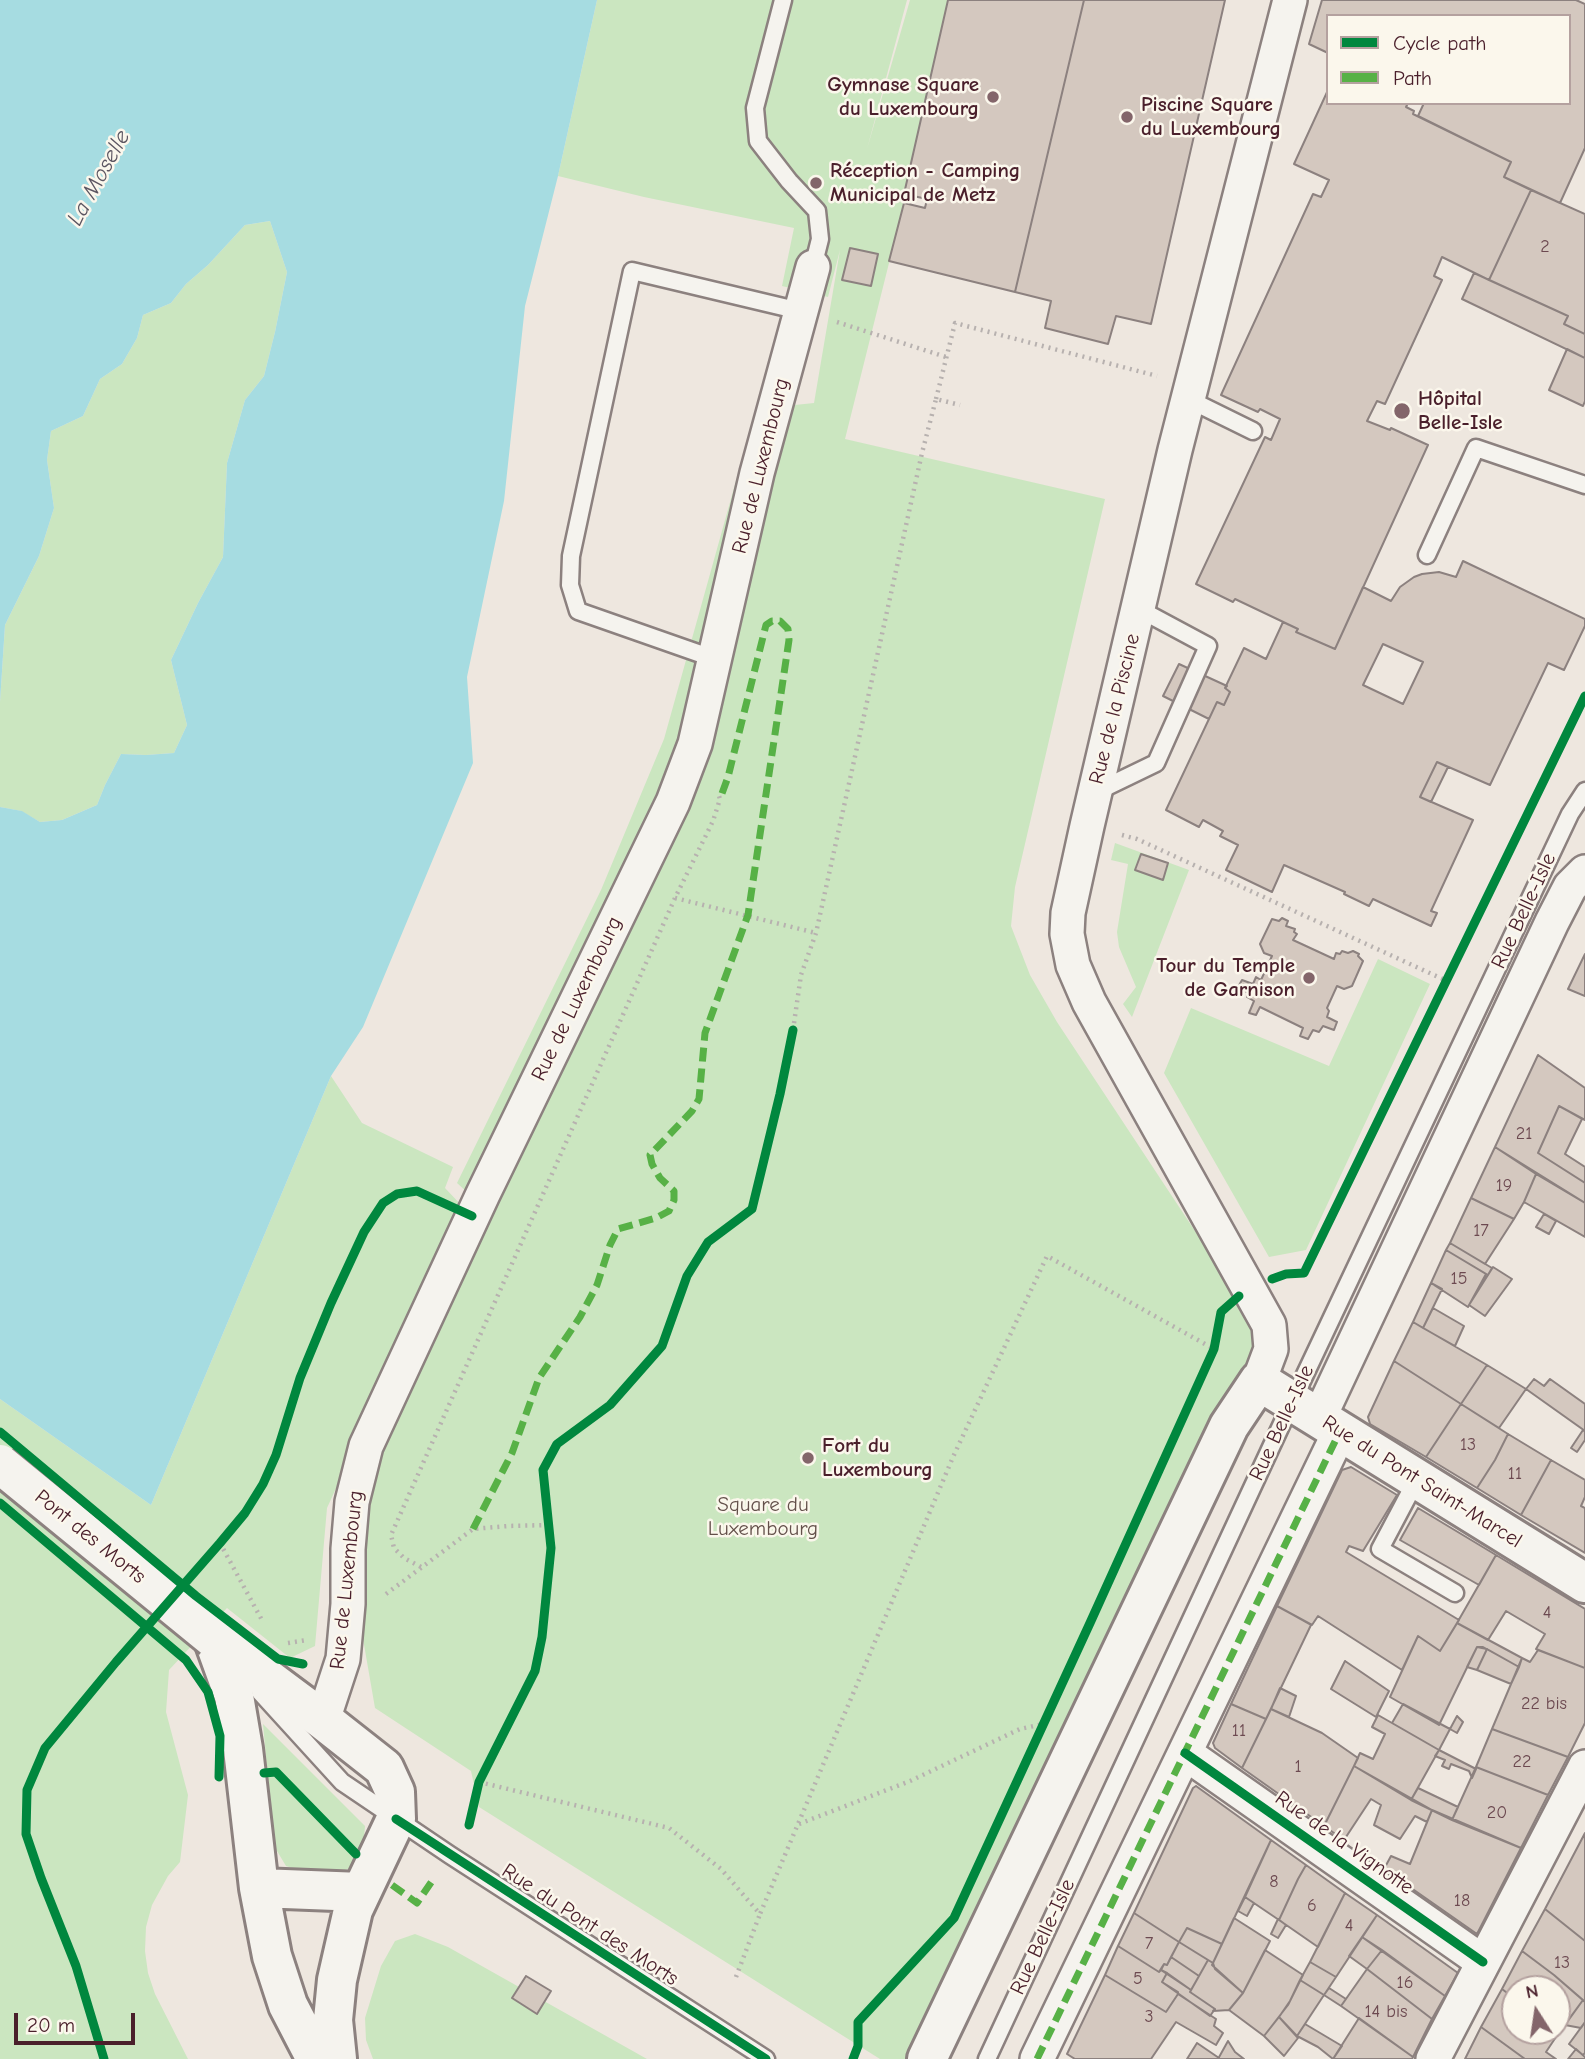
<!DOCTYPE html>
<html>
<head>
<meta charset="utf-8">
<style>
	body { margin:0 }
	#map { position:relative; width:1585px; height:2059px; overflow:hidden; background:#eee7df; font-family:"Comic Neue",sans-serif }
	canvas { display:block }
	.legend { position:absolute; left:1326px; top:14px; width:245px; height:91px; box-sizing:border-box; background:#fbf7ec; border:2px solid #b4a19f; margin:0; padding:9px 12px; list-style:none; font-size:21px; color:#4a1f2b }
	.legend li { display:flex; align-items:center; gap:14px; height:35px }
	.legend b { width:35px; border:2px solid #b4a19f }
	.north { position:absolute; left:1501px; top:1975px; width:70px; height:70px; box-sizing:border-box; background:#fbf7ec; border:2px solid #b4a19f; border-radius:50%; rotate:348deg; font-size:19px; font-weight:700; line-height:28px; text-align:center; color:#4a1f2b }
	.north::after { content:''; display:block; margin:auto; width:24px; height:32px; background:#83656a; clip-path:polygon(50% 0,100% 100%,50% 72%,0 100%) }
	.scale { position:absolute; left:14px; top:2013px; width:121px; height:32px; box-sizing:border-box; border:4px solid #4a1f2b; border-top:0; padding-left:9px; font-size:21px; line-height:24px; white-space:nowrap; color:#4a1f2b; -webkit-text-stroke:5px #fbf7ec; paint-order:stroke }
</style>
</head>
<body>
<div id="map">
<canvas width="1585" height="2059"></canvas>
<ul class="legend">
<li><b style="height:9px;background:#00873e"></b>Cycle path</li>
<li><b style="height:9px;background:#57b146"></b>Path</li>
</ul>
<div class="north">N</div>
<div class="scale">20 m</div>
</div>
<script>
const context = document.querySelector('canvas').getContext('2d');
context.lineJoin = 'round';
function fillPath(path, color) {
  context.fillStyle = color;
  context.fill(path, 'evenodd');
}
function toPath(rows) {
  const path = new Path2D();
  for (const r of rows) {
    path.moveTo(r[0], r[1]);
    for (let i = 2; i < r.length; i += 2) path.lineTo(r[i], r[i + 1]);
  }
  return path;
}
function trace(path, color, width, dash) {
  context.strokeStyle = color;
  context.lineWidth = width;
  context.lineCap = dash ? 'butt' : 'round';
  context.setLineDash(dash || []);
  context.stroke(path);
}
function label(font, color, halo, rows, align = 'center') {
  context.font = font + ' "Comic Neue",sans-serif';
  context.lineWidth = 5;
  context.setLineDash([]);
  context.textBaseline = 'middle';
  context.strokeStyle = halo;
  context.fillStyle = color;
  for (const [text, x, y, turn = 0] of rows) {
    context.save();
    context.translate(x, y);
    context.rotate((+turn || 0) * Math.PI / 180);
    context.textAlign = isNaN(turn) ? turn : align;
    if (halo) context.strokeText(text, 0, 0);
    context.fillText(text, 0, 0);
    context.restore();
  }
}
const green = toPath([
	[597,0,907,0,867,149,910,0,948,0,904,194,904,203,845,439,1105,499,1015,887,1011,926,1030,975,1057,1022,1226,1278,1256,1332,1250,1356,986,1919,918,2059,880,2059,479,1807,471,1771,375,1708,362,1633,352,1502,479,1203,457,1183,601,890,664,739,756,409,814,403,840,250,828,297,782,286,794,228,644,197,558,176],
	[270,221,287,272,275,332,264,376,245,400,227,463,223,557,198,603,171,660,187,725,174,753,146,755,121,754,105,785,97,805,62,820,40,822,21,811,0,807,0,702,5,625,39,556,54,508,47,460,51,431,83,416,100,379,122,364,137,338,143,315,171,303,186,284,208,265,245,225],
	[1115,843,1189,870,1132,1017,1123,1004,1136,987,1119,947,1117,932,1128,864,1111,860],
	[1378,959,1430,984,1306,1250,1269,1257,1164,1073,1191,1008,1329,1066],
	[331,1076,362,1123,453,1167,445,1188,464,1208,327,1508,315,1646,290,1658,227,1608,169,1670,166,1712,188,1795,180,1862,168,1876,152,1905,146,1927,145,1951,148,1973,155,1994,188,2059,0,2059,0,1399,151,1505],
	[263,1724,365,1826,363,1850,348,1869,321,1877,286,1866,274,1846],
	[415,1934,448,1947,647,2059,373,2059,366,2040,365,2018,381,1966,395,1941]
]);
const water = toPath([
	[0,0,597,0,558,176,525,306,504,501,467,677,473,763,363,1027,331,1076,151,1505,0,1399,0,807,22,811,40,822,62,820,97,805,105,785,121,754,146,755,174,753,187,725,171,660,198,603,223,557,227,463,245,400,264,376,275,332,287,272,270,221,245,225,208,265,186,284,171,303,143,315,137,338,122,364,100,379,83,416,51,431,47,460,54,508,39,556,5,625,0,702]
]);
const building = toPath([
	[948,0,1084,0,1015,292,889,261,904,203,925,208,927,199,904,194,948,0],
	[1084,0,1225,0,1151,324,1116,316,1108,344,1045,328,1051,301,1015,292,1084,0],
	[1322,0,1576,0,1585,4,1585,148,1560,203,1504,177,1511,162,1418,116,1424,103,1569,103,1569,16,1328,16,1328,53,1309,44,1322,0],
	[1328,90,1328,103,1408,103,1406,107,1414,111,1413,114,1511,162,1504,177,1531,190,1489,280,1442,257,1434,276,1442,280,1385,404,1377,401,1367,421,1390,430,1391,428,1428,445,1335,649,1296,632,1298,629,1235,599,1233,602,1196,584,1265,437,1271,440,1280,419,1260,409,1258,412,1221,395,1313,194,1321,197,1329,180,1294,164,1328,90],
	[1531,190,1585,214,1585,334,1564,324,1568,316,1489,280,1531,190],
	[850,248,878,254,871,286,842,280,850,248],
	[1474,273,1568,316,1564,324,1585,334,1585,358,1462,299,1474,273],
	[1567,349,1585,358,1585,401,1583,406,1549,390,1567,349],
	[1463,561,1585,619,1585,626,1564,670,1548,663,1490,785,1437,762,1420,797,1473,820,1431,911,1437,913,1431,926,1373,899,1369,906,1344,894,1345,892,1284,865,1272,892,1226,870,1238,845,1220,836,1223,831,1203,820,1199,827,1166,810,1217,702,1224,705,1230,692,1225,688,1244,648,1266,659,1283,622,1298,629,1296,632,1335,649,1363,587,1391,601,1400,587,1414,577,1422,574,1439,572,1456,577,1463,561],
	[1383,644,1423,662,1403,704,1363,685,1383,644],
	[1179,664,1227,686,1225,688,1230,692,1224,705,1217,702,1209,719,1163,696,1179,664],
	[1437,762,1448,767,1431,802,1420,797,1437,762],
	[1141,854,1168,863,1163,880,1135,870,1141,854],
	[1282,918,1288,921,1286,926,1295,929,1294,932,1297,934,1293,940,1334,959,1336,953,1340,954,1342,951,1348,953,1353,951,1359,954,1358,956,1363,961,1352,986,1344,989,1337,986,1327,1008,1329,1011,1327,1017,1337,1022,1334,1030,1323,1026,1319,1032,1313,1030,1308,1039,1300,1036,1303,1028,1260,1007,1256,1015,1249,1013,1254,1001,1247,997,1249,993,1238,987,1242,980,1253,984,1256,977,1261,980,1272,956,1264,953,1260,944,1272,919,1279,921,1282,918],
	[1585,954,1585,996,1568,989,1585,954],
	[1538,1055,1585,1088,1585,1120,1559,1106,1538,1153,1585,1183,1585,1203,1495,1147,1538,1055],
	[1559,1106,1582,1119,1565,1154,1585,1167,1585,1183,1538,1153,1559,1106],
	[1495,1147,1536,1174,1524,1202,1514,1219,1471,1198,1495,1147],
	[1536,1174,1585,1203,1585,1237,1524,1202,1536,1174],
	[1471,1198,1514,1219,1485,1264,1450,1243,1471,1198],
	[1544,1214,1556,1221,1549,1234,1536,1227,1544,1214],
	[1450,1243,1492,1268,1488,1275,1446,1250,1450,1243],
	[1446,1250,1486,1274,1468,1307,1431,1283,1446,1250],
	[1493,1267,1512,1279,1485,1316,1469,1305,1493,1267],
	[1431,1283,1442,1289,1423,1328,1413,1322,1431,1283],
	[1433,1308,1464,1326,1455,1346,1423,1328,1433,1308],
	[1413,1322,1487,1365,1461,1404,1394,1361,1413,1322],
	[1394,1361,1461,1404,1426,1457,1370,1424,1368,1417,1394,1361],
	[1487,1365,1526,1389,1499,1428,1461,1404,1487,1365],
	[1534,1379,1544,1386,1550,1379,1585,1404,1585,1431,1526,1389,1534,1379],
	[1461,1404,1508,1434,1495,1460,1477,1488,1426,1457,1461,1404],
	[1583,1430,1585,1431,1585,1440,1577,1452,1571,1448,1583,1430],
	[1508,1434,1551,1460,1521,1515,1477,1488,1495,1460,1508,1434],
	[1551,1460,1585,1480,1585,1497,1581,1506,1585,1508,1585,1553,1521,1515,1551,1460],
	[1351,1467,1397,1495,1363,1551,1349,1546,1346,1552,1459,1620,1440,1651,1418,1636,1402,1670,1318,1616,1312,1625,1277,1606,1342,1470,1351,1467],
	[1418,1508,1496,1555,1479,1585,1400,1540,1418,1508],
	[1496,1555,1585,1609,1585,1668,1536,1649,1545,1634,1506,1611,1488,1640,1457,1623,1496,1555],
	[1277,1606,1311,1625,1266,1719,1231,1704,1277,1606],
	[1457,1623,1522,1658,1519,1667,1483,1647,1477,1647,1439,1725,1390,1697,1418,1636,1440,1651,1457,1623],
	[1477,1647,1487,1649,1477,1670,1467,1667,1477,1647],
	[1487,1649,1519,1667,1511,1684,1477,1670,1487,1649],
	[1538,1650,1585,1668,1585,1723,1568,1757,1492,1729,1522,1658,1530,1662,1538,1650],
	[1345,1661,1389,1691,1376,1717,1331,1689,1345,1661],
	[1280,1688,1296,1696,1289,1717,1271,1709,1280,1688],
	[1231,1704,1266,1719,1242,1768,1215,1748,1213,1743,1231,1704],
	[1403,1704,1450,1729,1439,1750,1392,1723,1403,1704],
	[1271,1709,1322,1733,1358,1758,1324,1826,1242,1768,1271,1709],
	[1378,1715,1439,1750,1411,1800,1354,1766,1360,1753,1373,1759,1385,1734,1372,1727,1378,1715],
	[1457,1716,1463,1722,1457,1733,1450,1729,1457,1716],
	[1492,1729,1568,1757,1548,1795,1476,1767,1492,1729],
	[1439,1750,1476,1769,1472,1778,1469,1771,1451,1764,1449,1769,1442,1766,1445,1760,1435,1756,1439,1750],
	[1354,1766,1432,1810,1427,1822,1415,1816,1400,1839,1374,1825,1381,1805,1371,1799,1344,1840,1324,1826,1354,1766],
	[1476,1767,1548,1795,1521,1848,1452,1820,1476,1767],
	[1196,1786,1271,1840,1222,1944,1187,1928,1179,1942,1134,1913,1193,1788,1196,1786],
	[1418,1788,1458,1807,1452,1820,1411,1800,1418,1788],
	[1432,1810,1521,1848,1477,1934,1384,1869,1391,1856,1410,1864,1432,1810],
	[1585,1833,1585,1941,1545,1909,1585,1833],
	[1271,1840,1306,1865,1298,1879,1279,1920,1245,1897,1271,1840],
	[1306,1865,1345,1893,1318,1947,1279,1920,1298,1879,1306,1865],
	[1345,1893,1377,1915,1336,1977,1310,1962,1345,1893],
	[1245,1897,1254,1903,1247,1916,1238,1911,1245,1897],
	[1545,1909,1585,1941,1585,2002,1554,1975,1522,1951,1545,1909],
	[1134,1913,1179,1942,1167,1965,1164,1964,1159,1972,1118,1946,1134,1913],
	[1377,1915,1458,1973,1445,1996,1362,1937,1377,1915],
	[1234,1918,1270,1941,1243,1993,1212,1965,1234,1918],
	[1278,1919,1286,1925,1278,1938,1271,1934,1278,1919],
	[1187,1928,1222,1944,1213,1963,1179,1942,1187,1928],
	[1362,1937,1382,1950,1367,1969,1349,1956,1362,1937],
	[1179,1942,1208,1960,1199,1976,1171,1957,1179,1942],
	[1118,1946,1159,1972,1161,1970,1167,1973,1162,1982,1178,1992,1178,1994,1166,2012,1105,1975,1118,1946],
	[1265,1950,1303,1975,1288,2005,1264,2036,1229,2010,1243,1993,1265,1950],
	[1382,1950,1445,1996,1432,2019,1367,1969,1382,1950],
	[1522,1951,1554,1975,1583,2000,1558,2034,1554,2031,1557,2031,1557,1989,1515,1989,1515,1999,1502,1989,1522,1951],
	[1171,1957,1199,1976,1191,1990,1161,1970,1164,1964,1167,1965,1171,1957],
	[1208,1960,1213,1963,1215,1969,1243,1993,1229,2010,1213,2011,1215,2009,1190,1992,1208,1960],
	[1310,1962,1336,1977,1324,1995,1300,1980,1310,1962],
	[1367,1969,1432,2019,1413,2057,1341,2006,1367,1969],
	[1167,1973,1191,1990,1190,1992,1215,2009,1210,2016,1162,1982,1167,1973],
	[1105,1975,1166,2012,1178,1994,1216,2019,1214,2026,1223,2033,1216,2045,1176,2022,1151,2059,1075,2059,1067,2054,1105,1975],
	[526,1976,551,1991,537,2014,512,1998,526,1976],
	[1300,1980,1324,1995,1297,2036,1279,2017,1290,2001,1300,1980],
	[1329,1988,1346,1999,1341,2006,1324,1995,1329,1988],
	[1502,1989,1515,1999,1515,2031,1554,2031,1558,2034,1546,2052,1556,2059,1525,2059,1481,2027,1502,1989],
	[1583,2000,1585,2002,1585,2022,1581,2028,1565,2025,1583,2000],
	[1279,2017,1298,2038,1284,2056,1264,2036,1279,2017],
	[1359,2018,1413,2057,1412,2059,1333,2059,1359,2018],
	[1585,2022,1585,2053,1583,2055,1569,2044,1585,2022],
	[1305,2024,1342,2046,1333,2059,1318,2047,1297,2036,1305,2024],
	[1481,2027,1525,2059,1465,2059,1481,2027],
	[1228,2041,1235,2052,1244,2059,1218,2059,1228,2041],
	[1197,2043,1219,2058,1218,2059,1187,2059,1197,2043],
	[1576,2049,1585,2057,1585,2059,1568,2059,1576,2049]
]);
const path = toPath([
	[837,322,946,357],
	[936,399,955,323,1157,376],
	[1122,835,1137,839,1447,981],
	[675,898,816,933],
	[793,1030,801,975,816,933,922,453,936,399,960,405],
	[1282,1276,1304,1273,1585,696],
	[220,1543,263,1622],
	[421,1567,404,1558,394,1548,391,1535,675,898,713,821,720,799,718,793],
	[194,1573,245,1513,263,1484,276,1455,300,1378,331,1303,364,1232,383,1203,397,1194,417,1191,440,1201],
	[386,1594,473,1529,508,1526,549,1525],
	[288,1643,307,1640],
	[479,1782,669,1828,721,1869,760,1914,953,1457,1047,1256,1214,1349],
	[799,1824,910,1781,1020,1729,1043,1724],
	[736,1977,760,1914],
	[104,2059,76,1966,41,1878,26,1834,27,1790,45,1748,142,1632]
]);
const service = toPath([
	[783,0,755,108,758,141,789,181,817,211,820,239,813,267],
	[1188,399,1253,431],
	[1427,555,1476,448,1585,485],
	[715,659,578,611,570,585,571,556,632,271,800,311],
	[1096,792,1156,763,1208,646,1139,609],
	[1417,1479,1380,1549,1455,1593],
	[260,1692,342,1782,450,1855,766,2059],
	[987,2059,1292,1402,1570,814,1585,791]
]);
const minor = toPath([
	[1259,1381,1271,1349,1269,1325,1089,1002,1073,965,1067,934,1068,913,1087,826,1175,450,1290,0],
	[1319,1418,1552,922,1570,887,1585,872],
	[323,1720,343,1659,348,1604,348,1549,352,1502,366,1446,483,1194,673,802,695,744,757,473,813,267],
	[1185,1753,1483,1962],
	[1037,2059,1340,1431],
	[1433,2059,1585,1767]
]);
const tertiary = toPath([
	[927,2059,1229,1426,1259,1381,1585,1583]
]);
const secondary = toPath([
	[213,1638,323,1720,384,1768,395,1792,396,1819,353,1910,337,1980,333,2020,337,2059],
	[213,1638,234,1696,243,1749,259,1888,272,1956,288,2005,316,2059],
	[259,1888,361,1892]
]);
const secondaryBridge = toPath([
	[0,1464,213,1638]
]);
const quiet = toPath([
	[473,1529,512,1453,539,1378,580,1317,597,1285,610,1245,618,1229,656,1218,669,1211,674,1200,674,1191,660,1178,652,1164,650,1155,692,1111,699,1099,705,1033,748,915,789,640,788,629,780,621,772,621,766,625,728,777,720,799],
	[392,1885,417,1903,432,1881],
	[1037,2059,1340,1431]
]);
const cycleway = toPath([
	[1272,1279,1286,1274,1304,1273,1585,696],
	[0,1432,196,1596,278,1659,303,1664],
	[0,1503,186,1660,208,1692,220,1736,219,1777],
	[1185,1753,1483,1962],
	[264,1773,276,1772,356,1854],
	[396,1819,766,2059],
	[469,1825,479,1782,535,1671,542,1637,551,1548,543,1470,557,1444,610,1405,662,1346,687,1276,708,1242,752,1209,780,1094,793,1030],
	[104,2059,76,1966,41,1878,26,1834,27,1790,45,1748,116,1662,220,1543,245,1513,263,1484,276,1455,300,1378,331,1303,364,1232,383,1203,397,1194,417,1191,472,1216],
	[853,2059,858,2046,858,2022,954,1918,1090,1623,1214,1349,1221,1312,1239,1296]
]);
const markers = [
	[993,97,7,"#83656a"],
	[1127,117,7,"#83656a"],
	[816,183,7,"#83656a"],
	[1402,411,9,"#83656a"],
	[1309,978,7,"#83656a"],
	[808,1458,7,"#83656a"]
];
const numberNames = [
	["2",1545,247],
	["21",1524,1134],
	["19",1504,1186],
	["17",1481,1231],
	["15",1459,1279],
	["13",1468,1445],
	["11",1515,1474],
	["4",1547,1613],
	["22 bis",1544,1704],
	["11",1239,1731],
	["22",1522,1762],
	["1",1298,1767],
	["20",1497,1813],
	["8",1274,1882],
	["18",1462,1901],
	["6",1312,1906],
	["4",1349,1926],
	["7",1149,1944],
	["13",1562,1963],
	["5",1138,1979],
	["16",1405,1983],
	["14 bis",1386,2012],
	["3",1149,2017]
];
const poiNames = [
	["Gymnase Square",979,85,"right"],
	["du Luxembourg",979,109,"right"],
	["Piscine Square",1141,105],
	["du Luxembourg",1141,129],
	["Réception - Camping",830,171],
	["Municipal de Metz",830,195],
	["Hôpital",1418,399],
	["Belle-Isle",1418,423],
	["Tour du Temple",1295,966,"right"],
	["de Garnison",1295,990,"right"],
	["Fort du",822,1446],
	["Luxembourg",822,1470]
];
const streetNames = [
	["Rue de Luxembourg",761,466,-76],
	["Rue de la Piscine",1115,709,-76],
	["Rue Belle-Isle",1524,911,-65],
	["Rue de Luxembourg",577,999,-64],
	["Rue Belle-Isle",1282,1423,-65],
	["Rue du Pont Saint-Marcel",1422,1482,32],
	["Pont des Morts",90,1537,39],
	["Rue de Luxembourg",347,1580,-84],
	["Rue de la Vignotte",1344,1843,35],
	["Rue du Pont des Morts",590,1925,33],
	["Rue Belle-Isle",1043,1937,-65]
];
const parkNames = [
	["Square du",763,1505],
	["Luxembourg",763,1529]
];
const waterNames = [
	["La Moselle",99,178,-61]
];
fillPath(green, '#cbe6c0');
fillPath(water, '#a6dce1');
fillPath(building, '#d4c8bf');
trace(building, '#8c817f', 2);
trace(service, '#8c817f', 21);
trace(minor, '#8c817f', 38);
trace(tertiary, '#8c817f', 44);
trace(secondary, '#8c817f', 44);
trace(path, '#b7b1af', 4.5, [2, 5]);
trace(service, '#f5f3ee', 16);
trace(minor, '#f5f3ee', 33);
trace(tertiary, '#f5f3ee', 38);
trace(secondary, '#f5f3ee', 38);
trace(secondaryBridge, '#8c817f', 44, []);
trace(secondaryBridge, '#f5f3ee', 38);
trace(quiet, '#57b146', 7, [14, 7]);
trace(cycleway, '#00873e', 9);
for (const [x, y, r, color] of markers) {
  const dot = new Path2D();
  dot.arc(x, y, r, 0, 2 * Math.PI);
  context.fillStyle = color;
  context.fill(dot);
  trace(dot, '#fbf7ec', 2.5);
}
label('18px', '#6c4950', null, numberNames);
label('bold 21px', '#4a1f2b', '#fbf7ec', poiNames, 'left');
label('21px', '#4a1f2b', '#fbf7ec', streetNames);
label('21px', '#63504a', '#fbf7ec', parkNames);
label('italic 23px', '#5c5662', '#fbf7ec', waterNames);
</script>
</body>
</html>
